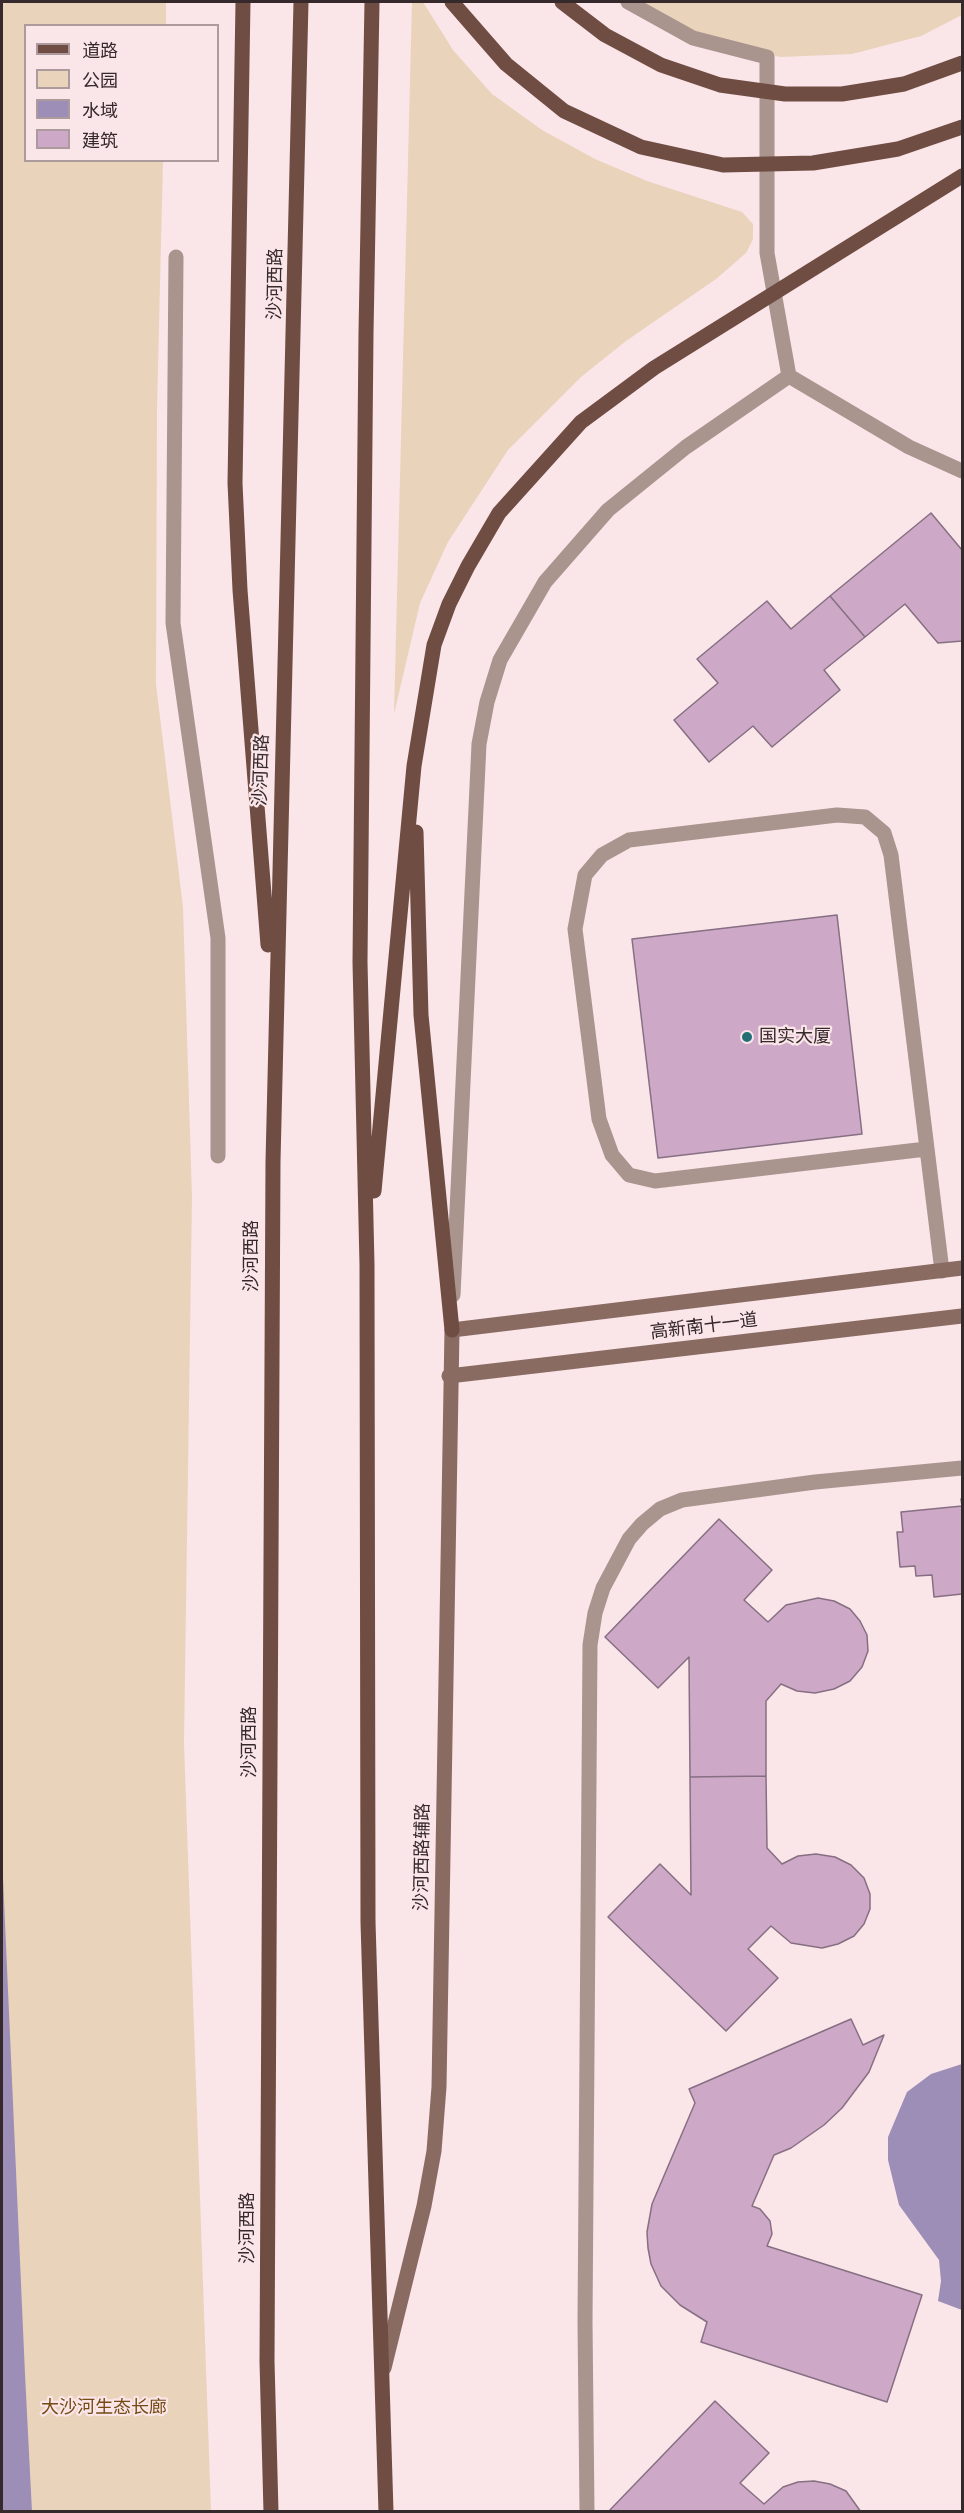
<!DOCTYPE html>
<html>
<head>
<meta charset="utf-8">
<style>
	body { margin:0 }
	#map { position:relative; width:964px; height:2513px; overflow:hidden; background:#fae5e9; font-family:"DM Sans","Noto Sans SC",sans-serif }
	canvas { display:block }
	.frame { position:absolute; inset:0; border:3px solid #36292b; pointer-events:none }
	.legend { position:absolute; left:24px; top:24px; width:195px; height:138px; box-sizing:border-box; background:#fae5e9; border:2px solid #ac9a9d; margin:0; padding:8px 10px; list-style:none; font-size:18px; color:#36292b }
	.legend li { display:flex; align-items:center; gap:12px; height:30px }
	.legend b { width:30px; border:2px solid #ac9a9d }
</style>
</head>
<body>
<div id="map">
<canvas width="964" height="2513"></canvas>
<div class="frame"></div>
<ul class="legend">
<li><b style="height:8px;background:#704d43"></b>道路</li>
<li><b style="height:16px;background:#ead3bb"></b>公园</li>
<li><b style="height:16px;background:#9c8eb6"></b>水域</li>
<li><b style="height:16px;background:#cea9c7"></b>建筑</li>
</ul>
</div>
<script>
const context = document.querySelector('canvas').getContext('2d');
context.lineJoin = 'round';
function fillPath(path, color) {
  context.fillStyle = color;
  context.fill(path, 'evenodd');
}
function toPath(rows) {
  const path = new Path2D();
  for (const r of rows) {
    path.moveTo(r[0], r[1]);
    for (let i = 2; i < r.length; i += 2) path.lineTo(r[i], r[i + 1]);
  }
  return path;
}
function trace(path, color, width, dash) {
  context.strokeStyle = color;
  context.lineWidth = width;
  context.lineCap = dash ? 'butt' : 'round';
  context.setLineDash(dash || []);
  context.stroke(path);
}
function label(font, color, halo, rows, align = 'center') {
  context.font = font + ' "DM Sans","Noto Sans SC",sans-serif';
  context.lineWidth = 4.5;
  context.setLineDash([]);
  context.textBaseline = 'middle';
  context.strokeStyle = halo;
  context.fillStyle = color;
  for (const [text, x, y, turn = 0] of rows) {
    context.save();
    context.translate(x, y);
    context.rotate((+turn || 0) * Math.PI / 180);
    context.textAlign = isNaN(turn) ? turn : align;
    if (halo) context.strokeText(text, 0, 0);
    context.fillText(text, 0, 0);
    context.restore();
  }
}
const green = toPath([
	[2,2,166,2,166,25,26,26,26,160,163,161,157,408,156,684,183,907,192,1197,184,1743,211,2511,2,2512],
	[412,2,423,2,453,50,492,94,542,130,595,159,647,181,742,212,753,224,753,239,746,253,716,279,626,341,581,377,508,450,448,542,420,603,394,714],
	[620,2,962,2,962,15,921,36,852,54,781,57,710,45,644,18]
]);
const water = toPath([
	[2,1855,25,2374,32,2512,2,2511],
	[962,2064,962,2310,938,2301,941,2281,939,2260,899,2205,888,2160,888,2137,907,2092,931,2074]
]);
const building = toPath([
	[931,513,962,550,962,641,938,643,905,604,865,637,830,596,931,513],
	[830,596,865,637,824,670,840,690,772,747,753,726,709,762,674,720,718,683,697,659,767,601,791,629,830,596],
	[837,915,862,1134,658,1158,632,939,837,915],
	[961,1499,962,1499,962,1594,934,1597,932,1575,916,1576,915,1566,900,1567,897,1532,903,1532,901,1512,962,1506,961,1499],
	[719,1519,772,1570,744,1600,768,1622,786,1605,818,1598,834,1601,850,1609,860,1621,867,1635,868,1651,862,1667,850,1681,834,1689,815,1693,797,1691,781,1684,766,1701,766,1776,690,1777,689,1657,658,1688,605,1637,719,1519],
	[766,1776,767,1848,782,1864,798,1856,816,1854,835,1857,851,1865,864,1878,870,1894,870,1909,864,1924,854,1936,838,1944,822,1948,791,1943,771,1926,748,1949,778,1978,726,2031,608,1917,660,1864,691,1895,690,1777,766,1776],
	[851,2019,863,2045,884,2035,869,2072,842,2108,824,2125,791,2148,774,2155,752,2206,760,2209,770,2221,772,2234,767,2246,922,2295,887,2402,701,2342,707,2322,680,2305,661,2286,651,2264,648,2248,647,2232,652,2204,695,2103,689,2089,851,2019],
	[715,2401,769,2453,740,2483,764,2504,783,2487,798,2482,814,2481,830,2484,846,2491,861,2512,608,2512,715,2401]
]);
const lane = toPath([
	[628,2,693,38,767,57,767,253,789,376,909,447,962,471],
	[176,257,173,623,218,938,218,1156],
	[926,1149,655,1181,629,1175,612,1155,599,1119,575,929,585,875,602,855,629,840,837,815,865,817,884,833,891,855,942,1271],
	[453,1295,479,744,487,702,500,660,545,582,608,510,686,447,789,376],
	[587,2512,585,2321,590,1645,595,1613,603,1588,629,1539,642,1524,660,1509,682,1500,815,1482,962,1468]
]);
const secondary = toPath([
	[449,1376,962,1316],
	[384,2368,424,2206,434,2151,439,2087,452,1330,962,1268]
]);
const primary = toPath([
	[243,2,235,483,240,590,268,945],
	[372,2,366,333,360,962,367,1265,368,1922,386,2512],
	[452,2,506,64,564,111,641,147,723,165,813,163,898,149,962,127],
	[562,2,605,35,661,65,720,85,785,94,842,94,904,84,962,63],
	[416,832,421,1015,452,1330],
	[374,1191,414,766,434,645,449,604,468,566,499,513,581,422,654,368,962,176],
	[271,2512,267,2361,273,1161,301,2]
]);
const markers = [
	[747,1037,6,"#246e76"]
];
const streetNames = [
	["沙河西路",276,284,-89],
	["沙河西路",262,770,-88],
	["沙河西路",252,1256,-90],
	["高新南十一道",704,1327,-7],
	["沙河西路",250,1742,-90],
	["沙河西路辅路",423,1857,-89],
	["沙河西路",248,2228,-90]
];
const poiNames = [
	["国实大厦",759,1037]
];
const parkNames = [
	["大沙河生态长廊",104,2408]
];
fillPath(green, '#ead3bb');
fillPath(water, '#9c8eb6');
fillPath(building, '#cea9c7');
trace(building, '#866f82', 1.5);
trace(lane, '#a9948e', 15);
trace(secondary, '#896b62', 15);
trace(primary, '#704d43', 15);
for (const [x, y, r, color] of markers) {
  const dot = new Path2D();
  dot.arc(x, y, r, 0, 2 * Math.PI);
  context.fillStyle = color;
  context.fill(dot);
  trace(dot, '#fae5e9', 2);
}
label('18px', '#36292b', '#fae5e9', streetNames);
label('18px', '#36292b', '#fae5e9', poiNames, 'left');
label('18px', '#754b12', '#fae5e9', parkNames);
</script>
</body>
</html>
